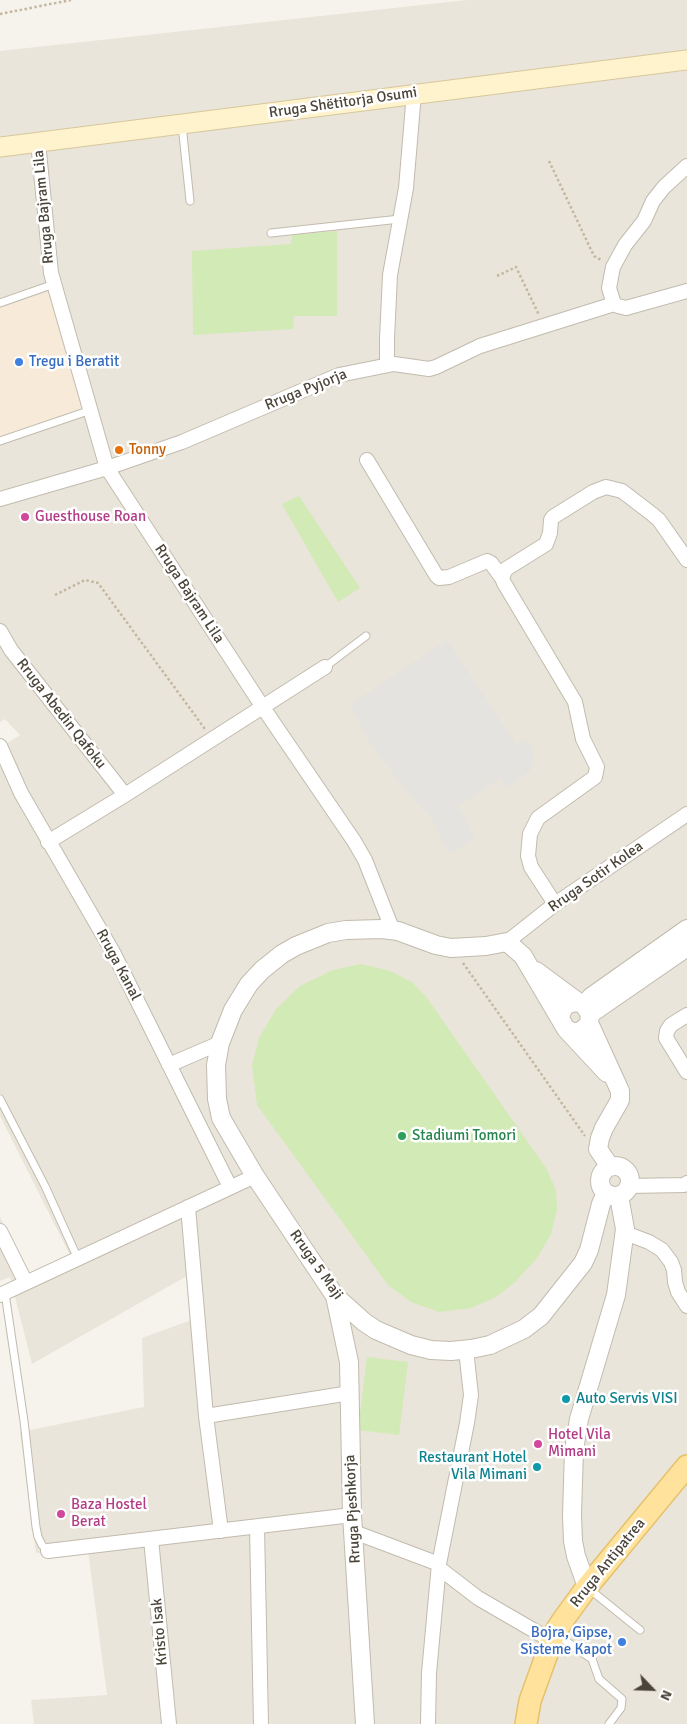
<!DOCTYPE html>
<html>
<head>
<meta charset="utf-8">
<style>
	body { margin:0 }
	#map { position:relative; width:687px; height:1724px; overflow:hidden; background:#f6f3ec; font-family:Signika,sans-serif }
	canvas { display:block }
	.north { position:absolute; left:627px; top:1664px; width:50px; height:50px; -webkit-text-stroke:4px #fff; paint-order:stroke; rotate:114deg; font-size:14px; font-weight:700; line-height:20px; text-align:center; color:#4b4439 }
	.north::after { content:''; display:block; margin:auto; width:18px; height:22px; background:#4b4439; clip-path:polygon(50% 0,100% 100%,50% 72%,0 100%) }
</style>
</head>
<body>
<div id="map">
<canvas width="687" height="1724"></canvas>
<div class="north">N</div>
</div>
<script>
const context = document.querySelector('canvas').getContext('2d');
context.lineJoin = 'round';
function fillPath(path, color) {
  context.fillStyle = color;
  context.fill(path, 'evenodd');
}
function toPath(rows) {
  const path = new Path2D();
  for (const r of rows) {
    if (r.length === 3) {
      path.moveTo(r[0] + r[2], r[1]);
      path.arc(r[0], r[1], r[2], 0, 2 * Math.PI);
      continue;
    }
    path.moveTo(r[0], r[1]);
    for (let i = 2; i < r.length; i += 2) path.lineTo(r[i], r[i + 1]);
  }
  return path;
}
function trace(path, color, width, dash) {
  context.strokeStyle = color;
  context.lineWidth = width;
  context.lineCap = dash ? 'butt' : 'round';
  context.setLineDash(dash || []);
  context.stroke(path);
}
function label(font, color, halo, rows, align = 'center') {
  context.font = font + ' Signika,sans-serif';
  context.lineWidth = 5;
  context.setLineDash([]);
  context.textBaseline = 'middle';
  context.strokeStyle = halo;
  context.fillStyle = color;
  for (const [text, x, y, turn = 0] of rows) {
    context.save();
    context.translate(x, y);
    context.rotate((+turn || 0) * Math.PI / 180);
    context.textAlign = isNaN(turn) ? turn : align;
    if (halo) context.strokeText(text, 0, 0);
    context.fillText(text, 0, 0);
    context.restore();
  }
}
const residential = toPath([
	[467,0,687,0,687,1724,34,1724,31,1700,107,1695,88,1551,36,1553,20,1432,144,1407,142,1338,197,1318,194,1272,32,1364,10,1277,0,1281,0,1217,29,1275,70,1255,0,1116,0,748,20,735,5,719,0,722,0,51]
]);
const commercial = toPath([
	[50,291,87,409,0,437,0,308]
]);
const green = toPath([
	[337,231,337,316,294,316,293,329,193,335,192,251,291,244,292,235],
	[299,496,360,588,338,602,282,504],
	[361,964,390,971,412,982,427,998,546,1168,556,1190,557,1210,551,1234,537,1258,514,1283,496,1297,471,1308,439,1312,411,1302,388,1285,257,1105,252,1065,259,1038,276,1009,300,986,333,970],
	[367,1357,408,1362,399,1435,358,1430]
]);
const parking = toPath([
	[447,640,516,745,526,739,531,746,534,759,530,771,506,788,500,778,458,806,475,838,450,854,431,817,407,792,371,744,350,705]
]);
const path = toPath([
	[0,14,71,0],
	[549,161,594,256,601,260],
	[497,276,516,267,539,315],
	[55,595,85,580,98,583,205,729],
	[463,963,585,1136]
]);
const service = toPath([
	[182,125,190,201],
	[271,233,400,219],
	[0,303,54,284],
	[0,441,91,410],
	[325,667,366,636],
	[0,1099,45,1186,78,1259],
	[5,1293,24,1421,36,1527,38,1537,42,1545,48,1551],
	[588,1588,640,1630],
	[557,1635,592,1659,599,1679,622,1699,621,1708,609,1724]
]);
const minor = toPath([
	[38,142,51,273,107,468,262,706,354,841,365,860,393,931],
	[687,166,664,187,653,201,644,221,625,245,613,267,609,288,614,304,618,306,626,308,687,291],
	[387,365,387,339,390,275,406,188,414,93],
	[367,460,436,575,439,578,449,577,487,561,491,563,502,578],
	[0,499,107,468,182,442,339,375,394,364,429,369,436,367,480,346,614,304],
	[0,631,11,650,125,795],
	[0,746,21,793,114,954,230,1187],
	[48,842,125,795,325,667],
	[555,904,531,867,528,856,530,834,538,818,595,777,597,767,583,739,575,702,504,583,502,578,504,573,506,569,546,544,550,533,551,520,553,517,593,492,606,487,622,491,652,514,659,520,687,560],
	[507,942,555,904,687,814],
	[687,1015,671,1025,667,1031,666,1038,687,1072],
	[169,1065,220,1043],
	[629,1186,684,1185,687,1183],
	[188,1207,206,1416,350,1393],
	[0,1231,26,1283],
	[625,1233,649,1242,662,1250,671,1262,674,1270,675,1282,678,1292,687,1306],
	[0,1295,255,1176],
	[206,1416,221,1531],
	[257,1527,261,1724],
	[354,1532,439,1564],
	[151,1539,169,1724],
	[48,1551,352,1515],
	[439,1568,478,1598,552,1641],
	[428,1724,429,1673,439,1564,467,1423,471,1395,466,1350]
]);
const tertiary = toPath([
	[536,971,578,1002],
	[584,1005,591,997,687,929],
	[590,1014,687,947],
	[560,1018,562,1011,565,1006,571,1003,578,1002,584,1005,590,1014,589,1023,585,1028,579,1032,573,1032,566,1029,523,956,507,942,486,946,451,948,436,945,398,931,382,929,346,930,328,933,296,946,282,954,262,970,249,984,233,1010,220,1043,216,1065,217,1099,221,1118,255,1176,335,1296,364,1322,376,1330,411,1345,431,1350,451,1351,471,1349,490,1345,524,1329,541,1316,583,1263,589,1250,601,1204,606,1193],
	[589,1023,620,1091,620,1100,604,1128,600,1138,598,1149,610,1167],
	[566,1029,607,1073],
	[615,1181,15],
	[335,1296,349,1362,352,1515,365,1724],
	[587,1587,576,1556,573,1541,572,1515,574,1450,579,1419,616,1295,625,1229,619,1196]
]);
const secondary = toPath([
	[0,147,687,60]
]);
const primary = toPath([
	[526,1724,530,1701,554,1634,563,1620,587,1587,687,1466]
]);
const markers = [
	[19,362,5,"#3f7fe0"],
	[119,450,5,"#e8710a"],
	[25,517,5,"#d1479c"],
	[402,1136,5,"#2e9e5b"],
	[566,1399,5,"#0f9aa8"],
	[538,1444,5,"#d1479c"],
	[537,1467,5,"#0f9aa8"],
	[61,1514,5,"#d1479c"],
	[622,1642,5,"#3f7fe0"]
];
const streetNames = [
	["Rruga Shëtitorja Osumi",343,103,-8],
	["Rruga Bajram Lila",44,207,-95],
	["Rruga Pyjorja",306,390,-22],
	["Rruga Bajram Lila",189,594,57],
	["Rruga Abedin Qafoku",61,714,52],
	["Rruga Sotir Kolea",596,877,-35],
	["Rruga Kanal",118,965,62],
	["Rruga 5 Maji",316,1265,55],
	["Rruga Pjeshkorja",353,1509,-93],
	["Rruga Antipatrea",608,1563,-51],
	["Kristo Isak",160,1632,-95]
];
const shopNames = [
	["Tregu i Beratit",29,362],
	["Bojra, Gipse,",612,1633,"right"],
	["Sisteme Kapot",612,1650,"right"]
];
const foodNames = [
	["Tonny",129,450]
];
const hotelNames = [
	["Guesthouse Roan",35,517],
	["Hotel Vila",548,1435],
	["Mimani",548,1452],
	["Baza Hostel",71,1505],
	["Berat",71,1522]
];
const leisureNames = [
	["Stadiumi Tomori",412,1136]
];
const cultureNames = [
	["Auto Servis VISI",576,1399],
	["Restaurant Hotel",527,1458,"right"],
	["Vila Mimani",527,1475,"right"]
];
fillPath(residential, '#eae5da');
fillPath(commercial, '#f7ead8');
fillPath(green, '#d2eab5');
fillPath(parking, '#e5e3e0');
trace(service, '#c2bbae', 9);
trace(minor, '#c2bbae', 16);
trace(tertiary, '#c2bbae', 20);
trace(secondary, '#d6c79b', 21);
trace(primary, '#e6c16a', 24);
trace(path, '#c4b79f', 2.5, [2.5, 2.5]);
trace(service, '#fff', 7);
trace(minor, '#fff', 14);
trace(tertiary, '#fff', 18);
trace(secondary, '#fff3cd', 19);
trace(primary, '#ffe39c', 21);
for (const [x, y, r, color] of markers) {
  const dot = new Path2D();
  dot.arc(x, y, r, 0, 2 * Math.PI);
  context.fillStyle = color;
  context.fill(dot);
  trace(dot, '#fff', 2);
}
label('15px', '#4b4439', '#fff', streetNames);
label('15px', '#366cbe', '#fff', shopNames, 'left');
label('15px', '#c56008', '#fff', foodNames, 'left');
label('15px', '#b23c85', '#fff', hotelNames, 'left');
label('15px', '#27864d', '#fff', leisureNames, 'left');
label('15px', '#0d838f', '#fff', cultureNames, 'left');
</script>
</body>
</html>
